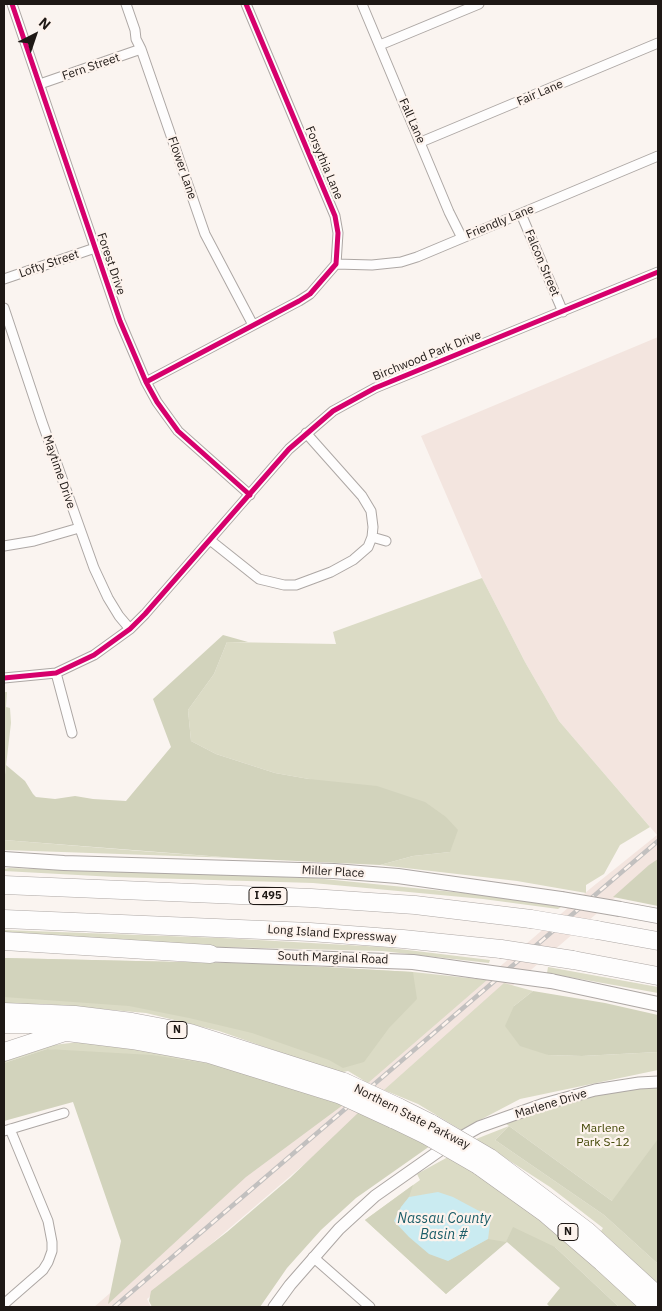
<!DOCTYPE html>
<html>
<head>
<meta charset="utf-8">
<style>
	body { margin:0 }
	#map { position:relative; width:662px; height:1311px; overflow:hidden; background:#faf4f0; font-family:"IBM Plex Sans",sans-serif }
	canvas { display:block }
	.frame { position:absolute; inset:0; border:5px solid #1e1815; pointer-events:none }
	.north { position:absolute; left:10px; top:10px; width:50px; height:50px; -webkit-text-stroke:4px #fdf3ed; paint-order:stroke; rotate:41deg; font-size:14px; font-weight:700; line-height:20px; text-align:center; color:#1e1815 }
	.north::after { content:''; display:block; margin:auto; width:18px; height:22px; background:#1e1815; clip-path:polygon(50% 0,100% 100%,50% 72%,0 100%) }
</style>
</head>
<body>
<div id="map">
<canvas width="662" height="1311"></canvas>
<div class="frame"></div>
<div class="north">N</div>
</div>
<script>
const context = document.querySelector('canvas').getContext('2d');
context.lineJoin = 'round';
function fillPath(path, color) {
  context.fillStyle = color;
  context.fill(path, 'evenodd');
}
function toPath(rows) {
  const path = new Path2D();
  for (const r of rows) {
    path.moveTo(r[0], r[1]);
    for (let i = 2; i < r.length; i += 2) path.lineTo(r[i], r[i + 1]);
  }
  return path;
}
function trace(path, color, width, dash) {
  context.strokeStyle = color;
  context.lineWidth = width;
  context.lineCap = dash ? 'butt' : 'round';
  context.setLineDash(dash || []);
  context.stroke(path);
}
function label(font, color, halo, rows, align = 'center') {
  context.font = font + ' "IBM Plex Sans",sans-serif';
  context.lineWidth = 4.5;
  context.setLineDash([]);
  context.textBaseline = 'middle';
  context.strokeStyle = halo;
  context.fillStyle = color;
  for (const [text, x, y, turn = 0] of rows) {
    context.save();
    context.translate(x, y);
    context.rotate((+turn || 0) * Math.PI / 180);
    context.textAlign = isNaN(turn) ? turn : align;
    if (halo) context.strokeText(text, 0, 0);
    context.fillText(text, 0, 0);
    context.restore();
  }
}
const built = toPath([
	[658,337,658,861,147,1299,151,1307,94,1307,254,1168,332,1107,397,1048,482,982,591,888,657,835,559,721,525,662,482,578,421,436]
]);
const green = toPath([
	[482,578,525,662,559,721,650,827,620,845,604,874,586,885,586,893,517,881,380,865,413,856,450,852,309,779,275,773,216,754,191,741,188,710,214,674,227,642,336,644,333,632],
	[4,692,7,692,6,707,10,708,11,723,4,783],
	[4,840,141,851,235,858,4,850],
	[9,868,314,878,484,895,561,907,558,909,483,899,313,883,115,877,4,871,4,869],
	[4,930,222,938,383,947,490,960,489,963,382,951,139,945,4,935],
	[4,958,268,964,413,972,487,980,368,1083,348,1071,339,1073,219,1031,146,1013,45,1004,4,1005],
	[548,967,658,987,658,993,547,973],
	[504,983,533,991,514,1006,548,1055,582,1056,658,1052,658,1070,520,1099,461,1130,418,1104,384,1090],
	[79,1042,147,1049,214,1062,284,1080,47,1049,4,1063,4,1057,36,1047],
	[658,1082,658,1212,612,1201,509,1126,495,1140,604,1215,658,1264,658,1284,601,1231,603,1228,550,1187,476,1139,509,1126,500,1120,544,1104],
	[448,1157,490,1181,550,1222,643,1307,619,1307,555,1247,506,1242,446,1294,365,1220,420,1180,417,1174]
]);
const forest = toPath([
	[223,635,248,642,227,642,214,674,188,710,191,741,216,754,275,773,309,779,377,786,425,802,446,817,458,830,450,852,413,856,380,865,235,858,4,840,4,784,6,765,25,781,33,794,36,797,55,799,75,796,93,799,126,801,171,747,153,699],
	[658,859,658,906,613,897,649,865],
	[4,958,268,964,413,972,417,999,389,1028,364,1062,343,1068,329,1060,252,1033,189,1018,129,1006,4,997],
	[533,991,605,1003,658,1015,658,1052,582,1056,548,1055,520,1046,505,1026,514,1006],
	[47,1049,152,1055,217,1065,343,1105,246,1177,108,1304,121,1241,73,1102,4,1121,4,1063],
	[359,1112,430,1146,356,1198,321,1230,287,1268,260,1307,152,1307,149,1301,151,1291,227,1232,290,1178],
	[509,1126,612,1201,658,1139,658,1264,604,1215,495,1140],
	[413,1185,409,1197,401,1207,448,1261,488,1239,506,1242,513,1227,555,1247,619,1307,550,1307,547,1304,560,1288,507,1242,446,1294,365,1220]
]);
const water = toPath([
	[438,1192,453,1197,481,1212,490,1224,488,1239,448,1261,429,1254,409,1237,394,1221,401,1207,409,1197]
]);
const minor = toPath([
	[12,4,120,321,146,382,157,402,178,431,250,495],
	[126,4,135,30,136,39,141,49,205,234,253,325],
	[362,4,449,212,462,238],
	[380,45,479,4],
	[40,84,141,49],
	[421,142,658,43],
	[521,214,563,312],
	[336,264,372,265,401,262,417,257,658,156],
	[4,279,95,248],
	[4,308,42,422,94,568,108,598,119,616,130,629],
	[146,382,299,301,310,294,336,264,338,233,335,216,246,4],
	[372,537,386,541],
	[210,540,259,579,284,585,296,585,331,572,353,560,368,547,372,537,373,527,371,511,362,496,306,433],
	[4,546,34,541,79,528],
	[56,673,72,733],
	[4,678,56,673,94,655,130,629,145,614,289,449,333,411,375,388,658,272],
	[4,1131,64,1113],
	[313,1257,370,1307],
	[4,1304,43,1270,48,1262,52,1251,52,1242,48,1221,10,1129]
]);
const tertiary = toPath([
	[274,1307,290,1285,339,1229,375,1196,449,1144,479,1127,544,1104,595,1090,639,1083,658,1082]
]);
const secondary = toPath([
	[4,859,64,863,334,871,398,876,561,899],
	[620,909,658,916],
	[199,954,413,962,477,971],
	[551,981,658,1004]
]);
const motorway = toPath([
	[4,885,311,898,415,905,531,919],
	[4,919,310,932,403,939,501,949],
	[597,930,658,941],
	[4,941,210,954],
	[573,960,658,976],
	[4,1012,75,1015,132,1022,190,1033,344,1082],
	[4,1024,33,1024,67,1032,132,1040,209,1054,341,1095],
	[4,1052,65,1032],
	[398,1107,432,1124],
	[393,1119,426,1135],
	[490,1158,587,1231,658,1296],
	[478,1165,545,1213,602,1262,651,1307]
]);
const rail = toPath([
	[114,1307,658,841]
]);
const secondaryBridge = toPath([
	[561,899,620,909],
	[477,971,551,981]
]);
const motorwayBridge = toPath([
	[531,919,597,930],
	[501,949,573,960],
	[344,1082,398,1107],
	[341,1095,393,1119],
	[432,1124,490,1158],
	[426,1135,478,1165]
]);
const cycleway = toPath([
	[12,4,120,321,146,382,157,402,178,431,250,495],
	[146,382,299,301,310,294,336,264,338,233,335,216,246,4],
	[4,678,56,673,94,655,130,629,145,614,289,449,333,411,375,388,658,272]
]);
const shields = [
	[268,896,38],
	[177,1030,20],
	[568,1232,20]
];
const shieldNames = [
	["I 495",268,896],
	["N",177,1030],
	["N",568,1232]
];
const streetNames = [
	["Fern Street",91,67,-19],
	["Fair Lane",540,93,-23],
	["Fall Lane",412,121,66],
	["Forsythia Lane",324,163,67],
	["Flower Lane",182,168,71],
	["Friendly Lane",500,222,-22],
	["Falcon Street",542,263,67],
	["Lofty Street",49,264,-19],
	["Forest Drive",111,264,71],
	["Birchwood Park Drive",427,356,-22],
	["Maytime Drive",59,472,71],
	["Miller Place",333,872,3],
	["Long Island Expressway",332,934,4],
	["South Marginal Road",333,958,2],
	["Marlene Drive",551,1104,-17],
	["Northern State Parkway",412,1117,27]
];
const parkNames = [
	["Marlene",603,1129],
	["Park S-12",603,1143]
];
const waterNames = [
	["Nassau County",444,1219],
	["Basin #",444,1235]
];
fillPath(built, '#f3e5df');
fillPath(green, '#dbdbc5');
fillPath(forest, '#d2d3bc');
fillPath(water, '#caebf1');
trace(minor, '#ada7a4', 11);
trace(tertiary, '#ada7a4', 13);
trace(secondary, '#ada7a4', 16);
trace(motorway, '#ada7a4', 19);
trace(minor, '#fefdfd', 9);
trace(tertiary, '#fefdfd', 11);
trace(secondary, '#fefdfd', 14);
trace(motorway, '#fefdfd', 18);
trace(rail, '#c2c0bf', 4.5);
trace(rail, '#fdf3ed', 2.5, [8]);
trace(secondaryBridge, '#ada7a4', 16, []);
trace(motorwayBridge, '#ada7a4', 19, []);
trace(secondaryBridge, '#fefdfd', 14);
trace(motorwayBridge, '#fefdfd', 18);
trace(cycleway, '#d6006c', 5);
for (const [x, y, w] of shields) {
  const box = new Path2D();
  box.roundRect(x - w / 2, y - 8.5, w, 17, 4);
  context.fillStyle = '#fdf3ed';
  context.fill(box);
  trace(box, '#1e1815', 1);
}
label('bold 11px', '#1e1815', null, shieldNames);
label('12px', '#1e1815', '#fdf3ed', streetNames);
label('12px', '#424705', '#fdf3ed', parkNames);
label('italic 14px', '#1b5d68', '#fdf3ed', waterNames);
</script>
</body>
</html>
